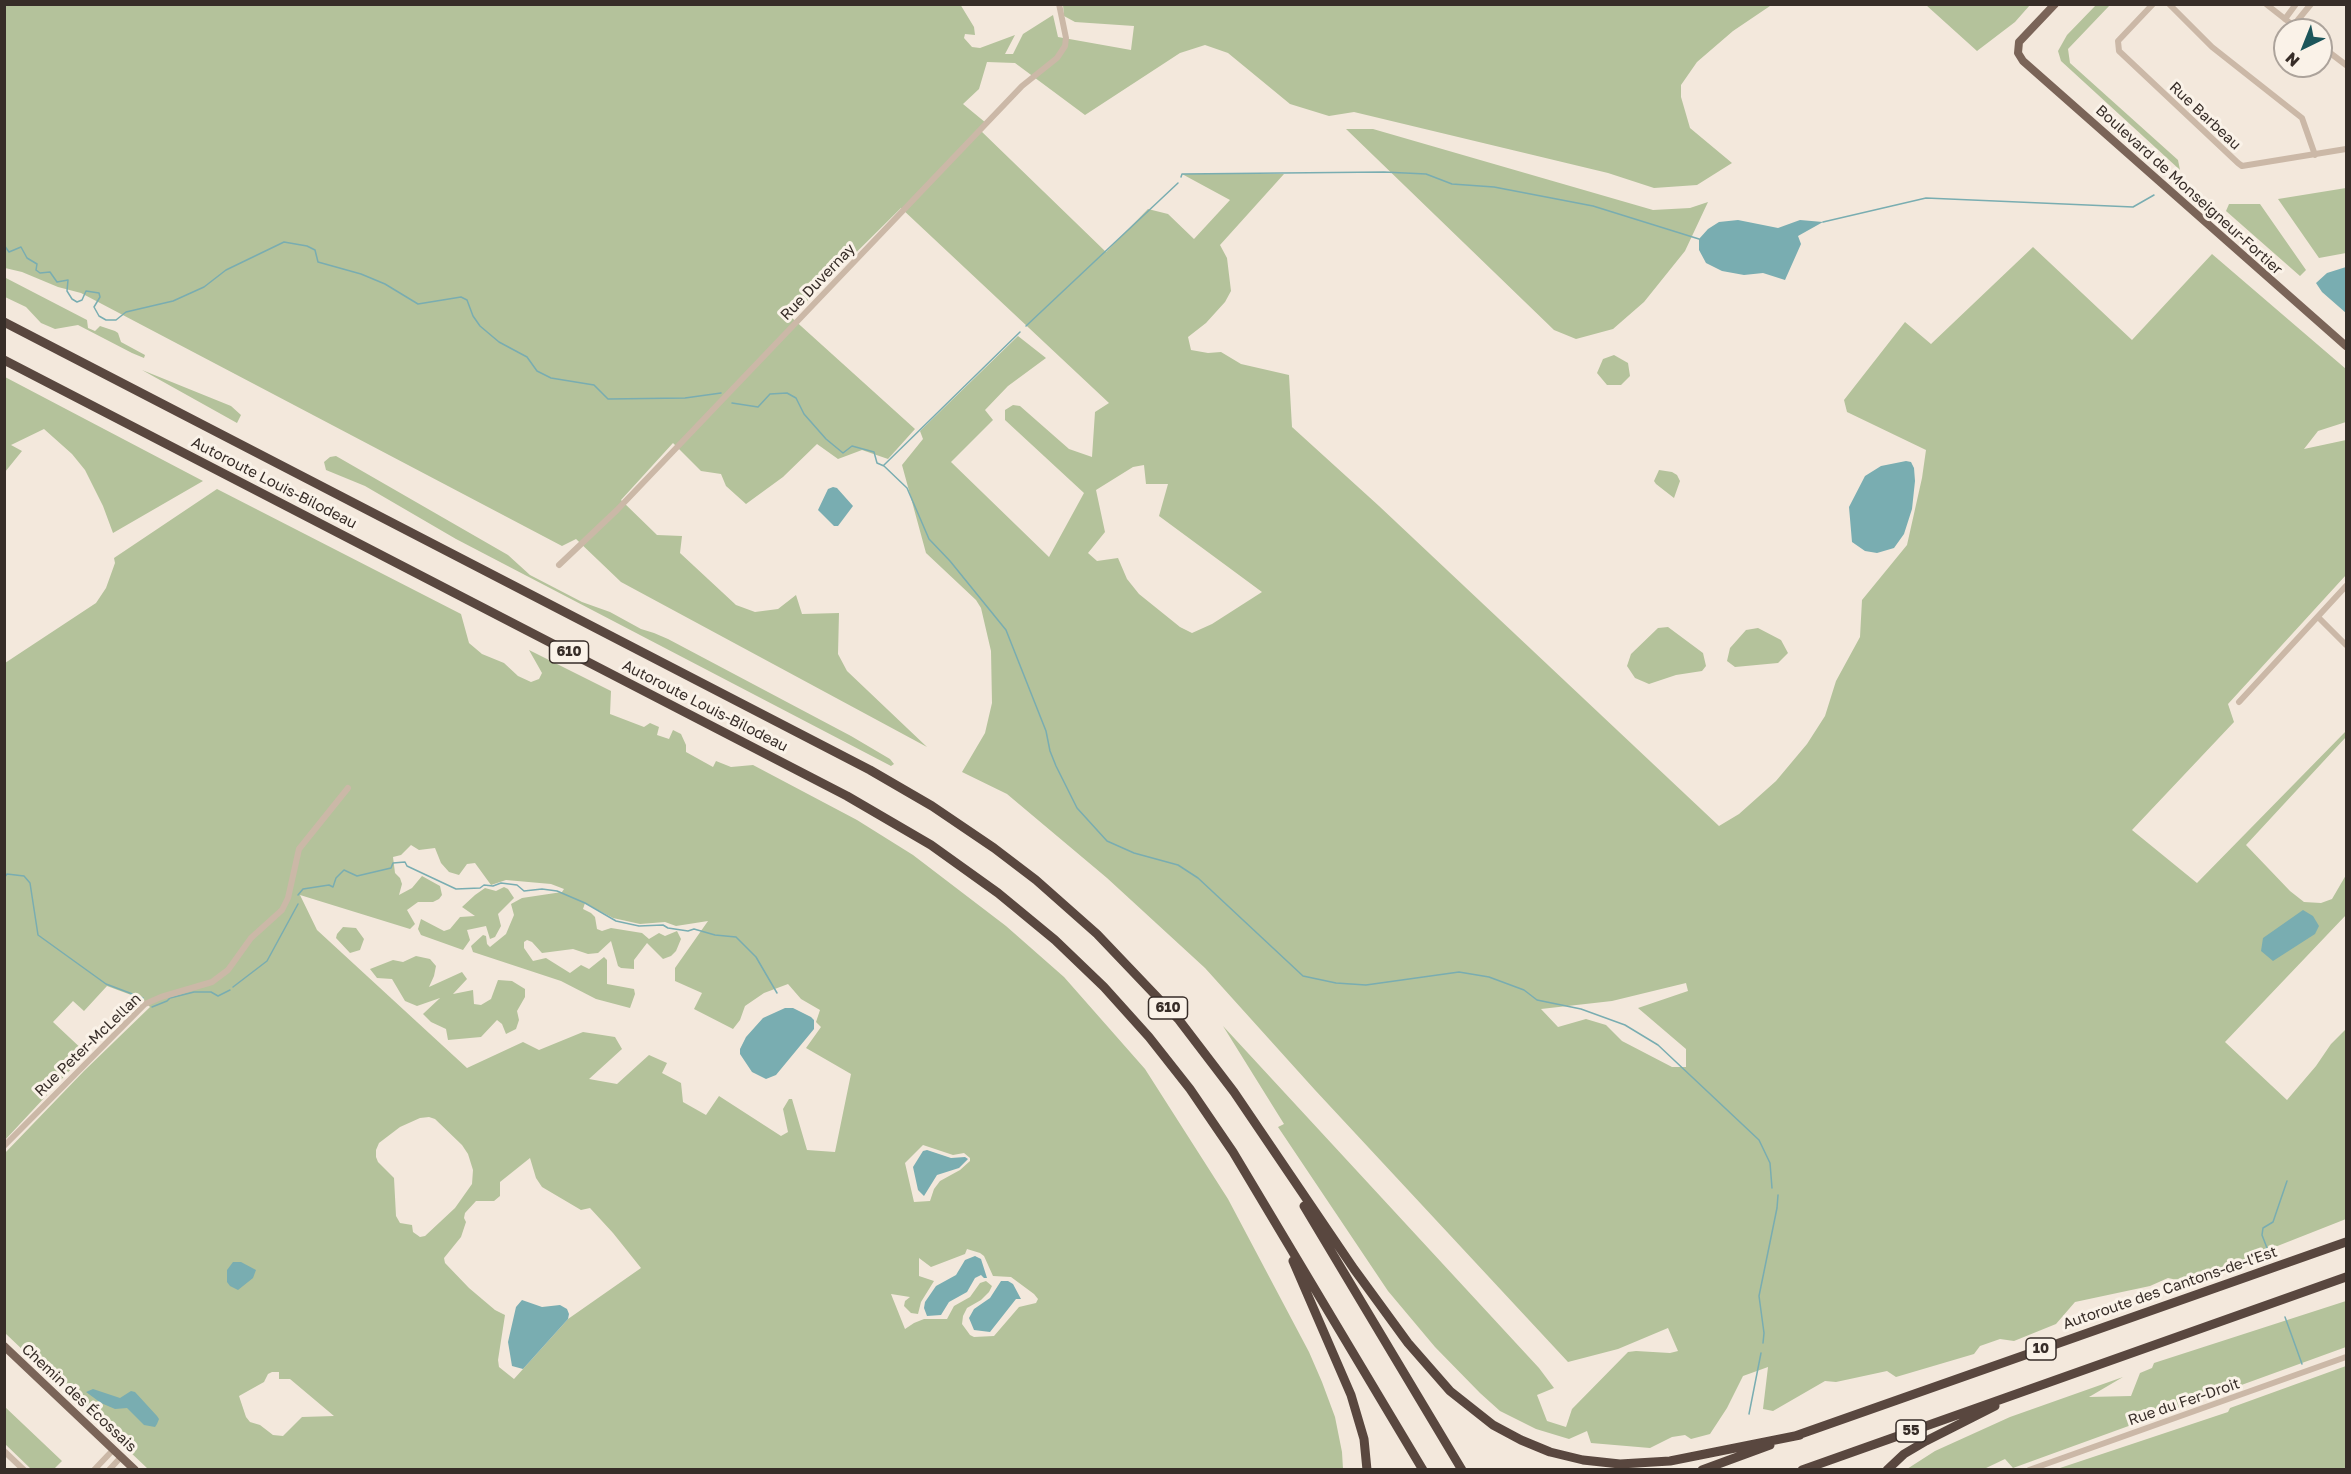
<!DOCTYPE html>
<html>
<head>
<meta charset="utf-8">
<style>
	body { margin:0 }
	#map { position:relative; width:2351px; height:1474px; overflow:hidden; background:#f3e8dc; font-family:"Golos Text",sans-serif }
	canvas { display:block }
	.frame { position:absolute; inset:0; border:6px solid #372d28; pointer-events:none }
	.north { position:absolute; left:2273px; top:18px; width:60px; height:60px; box-sizing:border-box; background:#faf2e8; border:2px solid #aca39b; border-radius:50%; rotate:223deg; font-size:16px; font-weight:700; line-height:24px; text-align:center; color:#372d28 }
	.north::after { content:''; display:block; margin:auto; width:21px; height:27px; background:#1c555a; clip-path:polygon(50% 0,100% 100%,50% 72%,0 100%) }
</style>
</head>
<body>
<div id="map">
<canvas width="2351" height="1474"></canvas>
<div class="frame"></div>
<div class="north">N</div>
</div>
<script>
const context = document.querySelector('canvas').getContext('2d');
context.lineJoin = 'round';
function fillPath(path, color) {
  context.fillStyle = color;
  context.fill(path, 'evenodd');
}
function toPath(rows) {
  const path = new Path2D();
  for (const r of rows) {
    path.moveTo(r[0], r[1]);
    for (let i = 2; i < r.length; i += 2) path.lineTo(r[i], r[i + 1]);
  }
  return path;
}
function trace(path, color, width, dash) {
  context.strokeStyle = color;
  context.lineWidth = width;
  context.lineCap = dash ? 'butt' : 'round';
  context.setLineDash(dash || []);
  context.stroke(path);
}
function label(font, color, halo, rows, align = 'center') {
  context.font = font + ' "Golos Text",sans-serif';
  context.lineWidth = 6;
  context.setLineDash([]);
  context.textBaseline = 'middle';
  context.strokeStyle = halo;
  context.fillStyle = color;
  for (const [text, x, y, turn = 0] of rows) {
    context.save();
    context.translate(x, y);
    context.rotate((+turn || 0) * Math.PI / 180);
    context.textAlign = isNaN(turn) ? turn : align;
    if (halo) context.strokeText(text, 0, 0);
    context.fillText(text, 0, 0);
    context.restore();
  }
}
const green = toPath([
	[960,4,974,27,975,35,965,34,964,38,972,47,980,48,1015,35,1005,54,1013,54,1023,34,1053,15,1058,37,1131,50,1134,26,1075,22,1064,16,1063,5,1776,5,1770,6,1733,31,1697,62,1681,85,1681,97,1690,128,1732,163,1697,185,1654,188,1608,173,1354,112,1329,116,1290,104,1228,53,1205,45,1180,53,1085,115,1015,63,987,62,979,89,963,104,986,123,980,130,1106,252,1148,209,1168,214,1194,239,1230,200,1182,174,1284,174,1220,245,1227,258,1231,291,1225,302,1206,323,1188,337,1191,350,1208,353,1221,352,1241,364,1289,375,1292,427,1379,506,1719,826,1739,814,1776,781,1807,744,1825,716,1836,681,1860,637,1862,600,1907,545,1922,478,1926,450,1847,412,1844,400,1905,322,1931,344,2033,247,2132,340,2212,254,2346,369,2346,422,2318,431,2304,449,2346,440,2346,575,2228,704,2234,722,2132,830,2197,883,2346,731,2346,737,2246,845,2290,891,2304,902,2321,903,2332,899,2346,875,2346,915,2225,1042,2287,1100,2316,1066,2331,1044,2346,1029,2346,1219,2186,1282,2168,1278,2150,1286,2075,1302,2056,1324,2014,1341,2000,1339,1980,1346,1974,1354,1896,1377,1887,1371,1836,1382,1825,1381,1773,1411,1763,1409,1768,1367,1743,1376,1727,1408,1710,1434,1691,1439,1685,1435,1672,1437,1650,1448,1591,1443,1587,1431,1569,1439,1536,1429,1500,1411,1480,1393,1435,1347,1388,1291,1278,1127,1284,1124,1223,1026,1539,1368,1554,1388,1537,1395,1547,1421,1566,1427,1572,1409,1628,1352,1636,1351,1670,1353,1678,1351,1668,1328,1618,1349,1568,1362,1315,1090,1205,968,1107,878,1007,794,962,772,985,733,992,703,991,651,981,608,976,600,926,553,902,465,923,439,920,431,1018,336,1046,358,1008,386,985,410,993,420,951,462,1049,557,1084,493,1005,420,1005,410,1013,405,1020,406,1069,449,1092,457,1095,412,1109,403,901,208,791,317,915,429,888,459,862,450,838,459,817,444,783,477,746,504,726,486,721,474,701,471,673,443,621,500,657,535,682,536,680,553,736,605,755,612,778,609,796,595,802,614,839,613,838,654,847,671,927,747,621,582,576,539,562,546,81,293,58,287,22,272,5,268,4,5],
	[1144,465,1146,484,1168,484,1159,516,1262,592,1212,624,1192,633,1180,627,1139,594,1127,579,1118,558,1097,561,1088,553,1105,532,1096,490,1133,467],
	[1686,983,1688,991,1638,1008,1686,1049,1686,1067,1672,1067,1622,1041,1606,1025,1586,1019,1558,1027,1541,1009,1612,1001],
	[1926,5,2030,5,2015,22,1977,51],
	[2096,5,2110,5,2068,49,2070,63,2178,160,2180,170,2061,61,2058,51,2067,35],
	[1346,129,1373,129,1653,210,1690,208,1708,202,1685,251,1644,302,1613,329,1576,339,1554,330],
	[2346,188,2346,253,2319,258,2278,199],
	[2229,204,2260,204,2306,270,2300,276,2226,211],
	[4,277,87,320,88,328,95,331,100,326,115,331,118,333,121,342,145,355,144,358,132,353,78,325,55,329,41,323,26,307,5,297],
	[1614,355,1628,363,1630,376,1621,385,1607,385,1597,373,1603,359],
	[142,370,231,406,241,415,237,423],
	[5,377,203,481,113,533,103,506,85,470,72,454,44,429,11,445,22,451,5,472],
	[336,456,508,555,530,575,582,602,610,612,641,629,654,633,668,639,851,736,890,759,894,764,891,766,456,539,365,486,326,470,324,462,330,457],
	[1659,470,1672,472,1677,475,1680,481,1674,498,1656,484,1654,481],
	[217,489,461,614,469,643,482,654,504,663,518,676,531,682,539,679,542,673,529,650,611,691,610,714,644,727,650,723,659,727,657,735,669,739,673,730,681,734,686,745,686,752,713,767,716,761,731,767,753,765,857,820,913,855,1006,926,1064,977,1145,1069,1228,1199,1309,1352,1322,1382,1335,1417,1342,1452,1343,1469,148,1469,5,1333,4,1154,84,1071,150,1007,142,999,107,986,84,1011,73,1001,53,1022,86,1053,5,1140,5,663,96,603,106,588,115,563,114,558],
	[411,845,419,850,435,848,441,863,449,872,459,875,467,864,475,863,491,885,506,880,551,884,564,889,562,892,522,898,511,904,514,915,506,934,490,947,487,944,486,936,483,935,471,946,473,952,561,981,596,999,630,1008,635,994,634,989,607,984,607,960,604,957,589,969,581,965,570,973,546,958,533,961,524,948,524,942,527,940,532,942,542,953,573,949,588,954,598,953,611,941,618,966,621,968,634,969,634,960,647,943,663,959,671,956,676,951,681,939,677,931,665,936,659,933,649,939,642,933,611,928,602,931,597,929,595,917,591,913,583,909,585,903,613,918,640,924,665,922,676,926,708,921,675,968,675,981,702,993,694,1009,733,1029,740,1020,745,1006,764,993,788,984,801,999,820,1010,816,1022,821,1027,806,1048,851,1074,835,1152,807,1150,792,1099,789,1099,783,1109,788,1132,781,1136,719,1096,706,1115,683,1102,681,1083,662,1073,667,1063,649,1055,617,1084,589,1079,622,1049,615,1037,583,1032,539,1050,523,1042,467,1068,317,930,300,895,410,929,415,924,407,910,418,902,433,902,439,899,442,895,440,886,422,876,412,888,399,895,402,884,400,878,395,873,393,857,401,855],
	[429,1117,435,1119,462,1145,468,1154,473,1170,472,1184,455,1208,425,1236,420,1237,413,1232,412,1225,400,1223,396,1216,394,1178,378,1162,376,1157,376,1150,379,1143,400,1127,420,1118],
	[923,1145,953,1155,964,1153,970,1158,970,1161,960,1170,940,1181,934,1189,930,1201,914,1202,905,1163],
	[530,1158,536,1178,542,1187,581,1210,590,1208,613,1233,641,1268,568,1319,514,1379,499,1367,498,1360,505,1315,495,1310,469,1288,445,1263,444,1258,461,1237,466,1222,464,1218,465,1213,476,1201,494,1201,500,1196,500,1182],
	[967,1249,980,1253,984,1256,993,1276,1011,1277,1034,1294,1038,1299,1036,1303,1019,1307,994,1336,974,1337,970,1335,962,1324,963,1316,967,1308,981,1300,989,1292,992,1286,986,1281,980,1283,970,1297,954,1306,947,1319,924,1319,914,1323,905,1329,891,1294,910,1297,905,1301,904,1306,911,1313,918,1314,921,1302,934,1281,919,1276,919,1258,931,1267,965,1254],
	[272,1372,279,1372,279,1379,290,1379,334,1416,302,1417,283,1436,273,1435,260,1425,250,1422,246,1417,239,1396,264,1382,268,1374],
	[1668,627,1703,653,1706,666,1702,671,1676,675,1649,684,1635,678,1627,666,1631,654,1658,628],
	[1758,628,1781,640,1788,653,1778,663,1735,667,1727,661,1730,648,1746,630],
	[504,887,508,889,514,898,498,914,501,926,495,937,490,939,486,926,467,930,470,940,463,950,421,935,418,929,421,919,444,931,450,929,460,917,475,916,462,907,475,895,485,888,496,891],
	[343,927,356,928,364,939,360,950,350,953,336,938,337,934],
	[416,956,430,959,436,966,434,976,429,987,462,972,467,979,453,994,473,990,474,1004,481,1005,491,999,498,980,512,981,525,989,525,997,517,1011,519,1020,516,1029,506,1034,502,1024,497,1020,481,1037,448,1040,446,1029,431,1022,423,1014,440,998,417,1006,405,1001,392,979,377,978,370,969,393,960,403,962],
	[2346,1301,2346,1347,2013,1468,2005,1459,1984,1469,1907,1469,1935,1451,2010,1417,2123,1377,2089,1397,2131,1396,2140,1373,2152,1368,2154,1363],
	[2346,1366,2346,1469,2057,1469,2228,1412,2230,1408],
	[4,1406,62,1461,54,1469,31,1469,5,1444]
]);
const water = toPath([
	[1738,220,1778,228,1800,220,1823,222,1798,236,1801,244,1785,280,1763,273,1744,275,1722,271,1706,263,1699,250,1699,239,1708,229,1719,222],
	[2346,267,2346,313,2322,292,2316,283,2327,273],
	[1906,461,1911,462,1914,468,1915,481,1912,509,1904,534,1894,548,1877,553,1865,551,1852,542,1849,507,1865,476,1881,466],
	[833,487,837,488,853,506,838,526,834,526,818,510,828,489],
	[2303,910,2313,916,2319,926,2315,934,2273,961,2261,951,2263,938],
	[785,1008,793,1008,811,1017,814,1020,814,1029,776,1075,766,1079,752,1072,740,1054,740,1049,746,1037,763,1018],
	[927,1150,951,1158,965,1157,968,1159,959,1168,937,1175,924,1196,918,1190,913,1167,923,1151],
	[975,1256,981,1259,987,1278,984,1278,981,1275,975,1278,967,1292,949,1302,941,1315,927,1316,924,1308,925,1302,936,1286,956,1275,965,1260],
	[233,1262,241,1262,256,1270,253,1278,238,1290,230,1286,227,1282,227,1270],
	[1001,1281,1008,1281,1013,1284,1021,1299,1016,1299,990,1332,974,1330,969,1318,974,1309,990,1298],
	[522,1300,542,1307,560,1305,567,1309,569,1314,568,1319,523,1369,512,1366,508,1342,516,1307],
	[93,1389,120,1398,131,1391,135,1392,157,1416,159,1419,157,1424,155,1427,144,1425,127,1408,115,1409,101,1403,86,1392]
]);
const stream = toPath([
	[1181,177,1182,174,1384,172,1426,174,1452,184,1494,187,1593,206,1699,239],
	[1823,222,1926,198,2133,207,2154,195],
	[4,245,9,252,21,247,27,258,37,264,36,270,40,273,50,272,57,282,68,280,67,291,72,299,77,302,82,300,86,291,99,293,100,297,94,307,99,316,106,320,116,320,126,312,173,301,204,287,226,270,284,242,307,246,315,250,318,262,361,274,385,284,418,304,461,297,467,300,473,316,480,326,499,342,527,357,537,371,551,378,594,385,608,399,685,398,721,393],
	[1026,326,1178,183],
	[732,403,758,407,770,394,787,393,796,398,804,414,826,439,843,453,852,446,874,452,877,463,884,466,907,488,929,539,950,561,1006,630,1046,731,1050,751,1056,766,1077,808,1107,841,1134,853,1178,865,1198,878,1303,976,1336,983,1366,985,1459,972,1489,977,1524,990,1537,1000,1581,1009,1625,1025,1658,1045,1759,1140,1770,1163,1772,1188],
	[884,465,1020,332],
	[4,878,7,874,24,876,30,883,38,935,106,984,143,998],
	[298,895,303,889,329,885,333,887,336,878,344,870,357,876,391,868,393,863,405,862,407,866,456,889,480,888,484,885,493,886,501,883,517,885,524,891,542,889,557,891,585,903,616,921,639,926,663,925,668,928,688,931,694,929,715,935,736,937,756,957,777,993],
	[233,987,267,961,298,904],
	[152,1007,167,1001,170,998,194,992,211,992,218,996,230,990],
	[2261,1252,2267,1248,2262,1235,2263,1228,2273,1222,2287,1181],
	[2285,1317,2302,1364],
	[1763,1343,1764,1333,1759,1296,1777,1208,1778,1195],
	[1749,1414,1761,1353]
]);
const minor = toPath([
	[2153,4,2118,41,2119,51,2238,163,2242,166,2346,149],
	[2169,4,2212,47,2302,118,2315,155],
	[2266,4,2299,30],
	[2285,19,2296,4],
	[2293,26,2311,4],
	[2321,46,2346,65],
	[559,565,617,510,1022,86,1057,58,1065,46,1066,38,1059,4],
	[2318,617,2346,645],
	[2239,702,2346,586],
	[4,1146,145,1004,161,997,212,982,228,970,251,938,282,910,288,898,299,849,348,788],
	[4,1451,24,1470],
	[94,1470,113,1450],
	[109,1470,121,1457],
	[2029,1470,2346,1357]
]);
const major = toPath([
	[2055,4,2019,42,2018,53,2023,61,2346,346],
	[4,1346,135,1470]
]);
const highway = toPath([
	[4,322,870,770,932,806,994,848,1036,880,1097,934,1179,1020,1234,1092,1354,1269,1408,1343,1450,1391,1493,1425,1521,1440,1550,1452,1583,1460,1620,1464,1670,1461,1800,1435],
	[4,360,847,796,931,845,998,893,1055,940,1104,987,1149,1037,1190,1089,1233,1152,1423,1470],
	[1304,1206,1462,1470],
	[1293,1261,1351,1395,1364,1439,1367,1470],
	[1795,1436,2346,1242],
	[1702,1470,1770,1445],
	[1802,1470,2346,1277],
	[1887,1470,1904,1454,1926,1441,1995,1406]
]);
const shields = [
	[569,652,39],
	[1168,1008,39],
	[2041,1349,30],
	[1911,1431,30]
];
const shieldNames = [
	["610",569,652],
	["610",1168,1008],
	["10",2041,1349],
	["55",1911,1431]
];
const streetNames = [
	["Rue Barbeau",2205,116,43],
	["Boulevard de Monseigneur-Fortier",2189,190,42],
	["Rue Duvernay",818,282,-46],
	["Autoroute Louis-Bilodeau",274,483,27],
	["Autoroute Louis-Bilodeau",705,706,27],
	["Rue Peter-McLellan",88,1045,-44],
	["Autoroute des Cantons-de-l'Est",2170,1288,-19],
	["Chemin des Écossais",79,1398,43],
	["Rue du Fer-Droit",2184,1402,-19]
];
fillPath(green, '#b4c29b');
fillPath(water, '#79adb1');
trace(stream, '#79adb1', 1.5);
trace(minor, '#cbb8a7', 6);
trace(major, '#7a6458', 8);
trace(highway, '#59473f', 9);
for (const [x, y, w] of shields) {
  const box = new Path2D();
  box.roundRect(x - w / 2, y - 11, w, 22, 4.5);
  context.fillStyle = '#faf2e8';
  context.fill(box);
  trace(box, '#372d28', 1.5);
}
label('bold 14px', '#372d28', null, shieldNames);
label('15px', '#372d28', '#faf2e8', streetNames);
</script>
</body>
</html>
